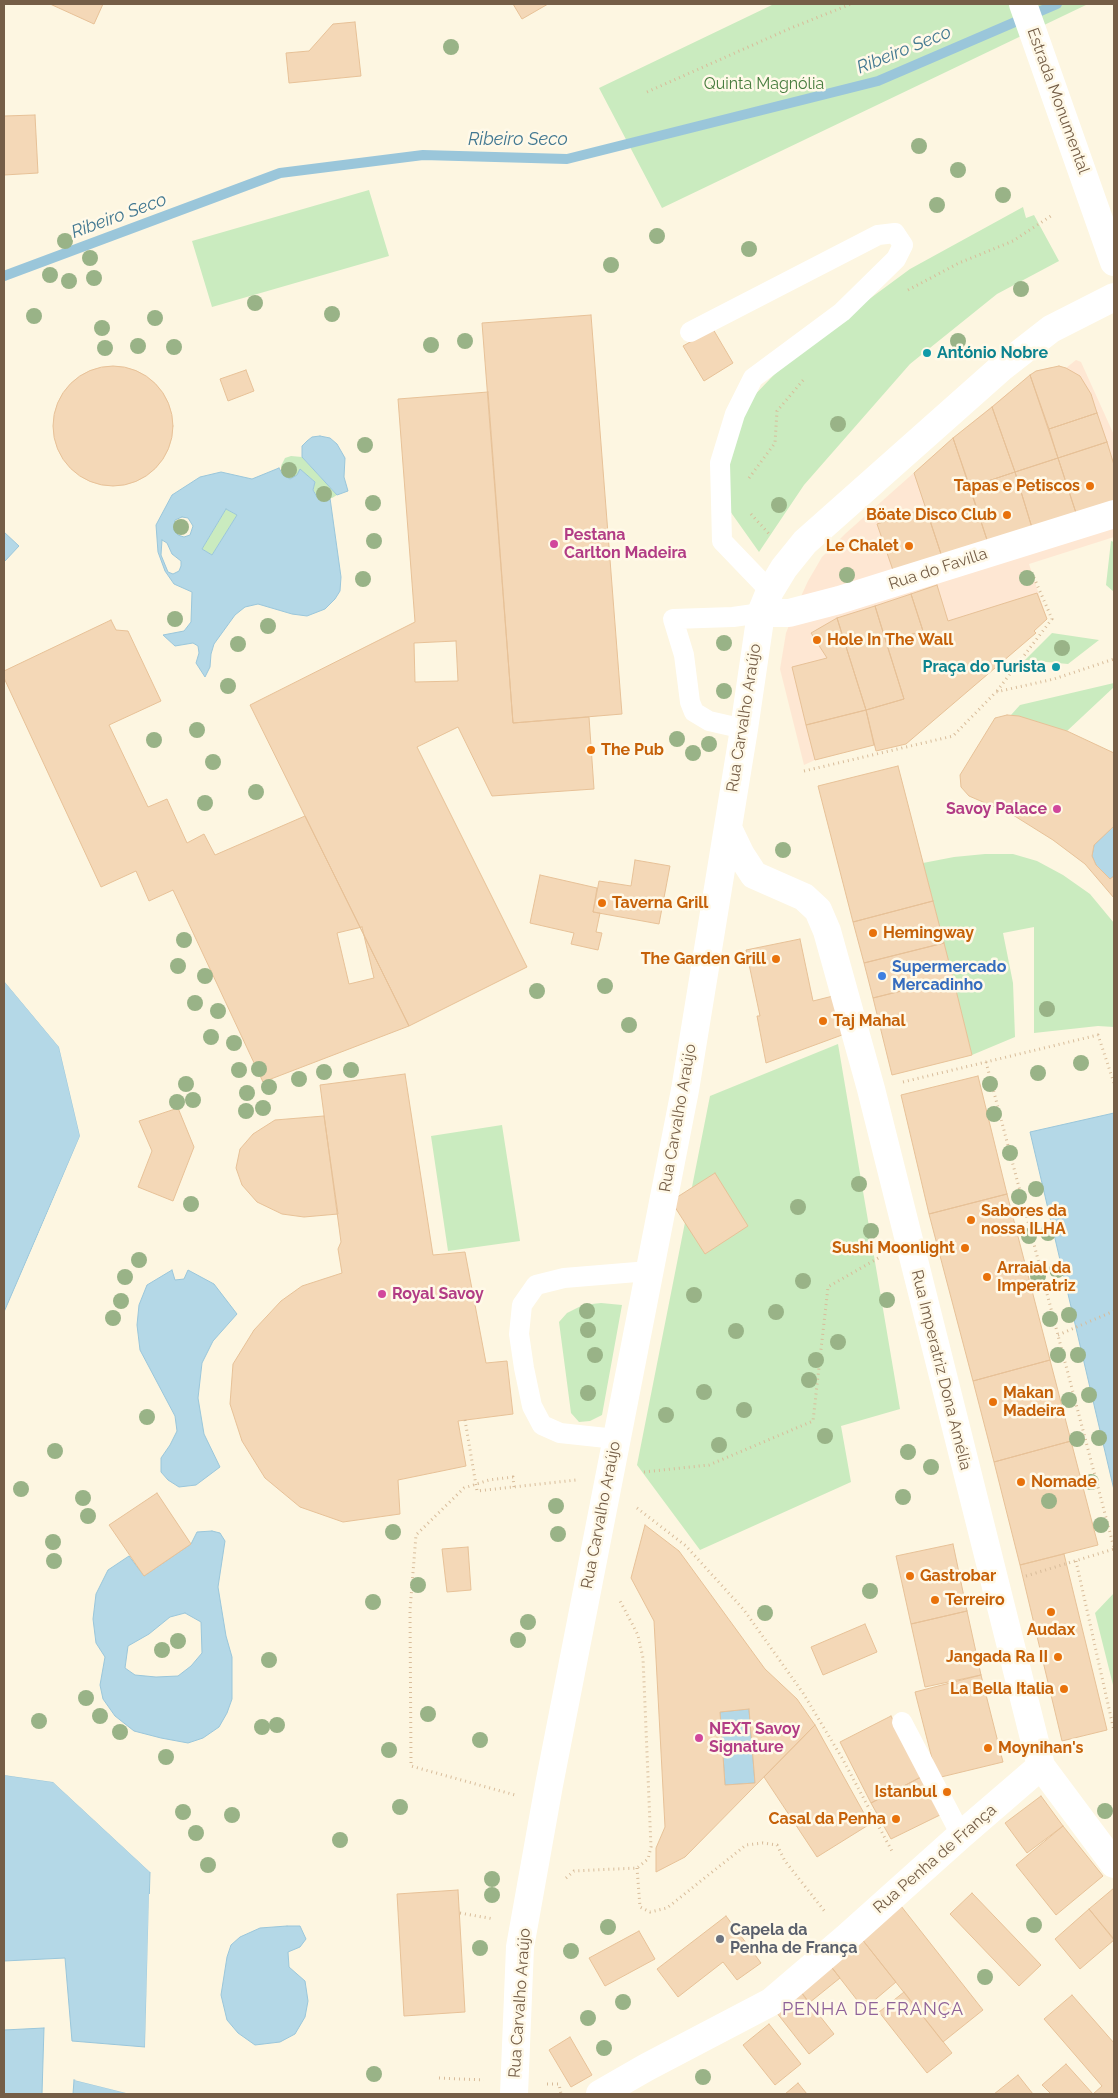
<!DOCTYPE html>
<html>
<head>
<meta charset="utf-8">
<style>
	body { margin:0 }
	#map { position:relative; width:1118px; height:2098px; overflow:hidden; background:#fdf6e1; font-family:Raleway,sans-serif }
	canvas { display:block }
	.frame { position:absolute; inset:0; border:5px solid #755e47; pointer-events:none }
</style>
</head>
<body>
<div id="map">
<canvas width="1118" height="2098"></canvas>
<div class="frame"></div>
</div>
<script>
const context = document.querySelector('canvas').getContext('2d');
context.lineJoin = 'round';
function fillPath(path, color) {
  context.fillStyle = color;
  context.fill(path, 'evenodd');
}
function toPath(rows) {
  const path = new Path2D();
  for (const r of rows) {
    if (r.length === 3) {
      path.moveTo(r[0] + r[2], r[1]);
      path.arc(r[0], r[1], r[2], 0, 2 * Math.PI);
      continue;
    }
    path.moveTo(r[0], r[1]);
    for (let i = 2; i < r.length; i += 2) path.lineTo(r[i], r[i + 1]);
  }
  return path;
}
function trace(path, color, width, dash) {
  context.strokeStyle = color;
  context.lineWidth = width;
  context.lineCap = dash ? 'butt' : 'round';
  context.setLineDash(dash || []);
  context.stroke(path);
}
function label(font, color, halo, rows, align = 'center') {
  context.font = font + ' Raleway,sans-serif';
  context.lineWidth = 5;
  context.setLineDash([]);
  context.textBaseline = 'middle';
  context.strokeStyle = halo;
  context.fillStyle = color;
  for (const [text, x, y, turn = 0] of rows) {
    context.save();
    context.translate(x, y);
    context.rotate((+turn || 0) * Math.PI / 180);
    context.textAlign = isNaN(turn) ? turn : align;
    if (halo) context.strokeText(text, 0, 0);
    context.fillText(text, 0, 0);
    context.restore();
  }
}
const commercial = toPath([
	[1076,360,1081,362,1114,435,1114,537,1029,564,1047,619,906,744,876,751,874,745,815,760,804,765,780,669,786,633,797,605,808,581,822,557,846,533,953,438,1030,375,1036,371,1051,367,1066,368]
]);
const green = toPath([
	[774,4,1088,4,662,208,599,88],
	[369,190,389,256,212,307,192,241],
	[1023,207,1026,218,1034,215,1059,261,997,294,910,364,804,485,759,552,720,497,727,467,747,403,792,356,910,269],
	[291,456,302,457,337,495,332,498,317,497,313,489,315,482,301,470,297,475,290,479,284,477,281,466,285,458],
	[226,509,237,515,212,555,202,549],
	[1111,541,1114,542,1114,592,1106,585],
	[1052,633,1099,640,1068,664,1025,660],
	[1114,683,1114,687,1067,731,1011,715,1020,705],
	[985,854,1013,854,1037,861,1063,875,1090,894,1114,923,1114,1027,1098,1026,1034,1033,1034,927,1003,933,1013,983,1015,1037,972,1055,923,863,954,857],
	[838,1044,900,1409,841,1426,851,1482,700,1550,637,1465,710,1096],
	[502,1125,520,1241,448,1251,431,1136],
	[601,1303,622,1305,602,1415,590,1421,579,1422,571,1413,559,1322,567,1313,583,1305],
	[1114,1593,1114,1689,1095,1613]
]);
const water = toPath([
	[320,436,330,438,337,444,345,458,344,477,348,491,337,495,302,457,302,446,307,441,312,437,320,436],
	[279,468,283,475,290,479,297,475,300,469,315,482,313,490,317,497,330,498,341,577,340,591,335,599,325,609,307,616,292,614,258,604,245,607,235,615,214,644,211,654,210,667,205,677,196,663,199,653,198,646,193,643,175,646,163,635,184,631,191,622,192,592,174,584,165,571,158,552,156,525,172,495,200,477,221,472,252,479,279,468],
	[226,509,237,515,212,555,202,549,226,509],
	[182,517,188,518,193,526,190,535,184,537,178,535,174,530,175,520,182,517],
	[162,540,167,543,172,554,181,561,181,566,179,571,173,574,168,572,161,555,162,540],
	[4,532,19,546,4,562,4,532],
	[1114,826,1114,876,1110,879,1096,865,1092,856,1094,845,1114,826],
	[4,981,59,1047,80,1136,4,1312,4,981],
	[1114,1113,1114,1490,1030,1132,1114,1113],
	[172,1270,175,1280,184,1279,188,1270,214,1284,237,1314,213,1341,202,1363,198,1398,204,1434,220,1467,196,1485,179,1487,168,1480,161,1472,161,1458,170,1445,177,1431,175,1416,140,1350,137,1325,139,1305,147,1285,172,1270],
	[212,1531,220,1533,225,1541,218,1587,226,1636,232,1657,232,1699,227,1713,219,1727,203,1738,188,1743,161,1738,134,1731,115,1716,103,1699,100,1685,105,1657,96,1643,93,1619,96,1594,108,1570,129,1556,144,1576,191,1544,197,1532,212,1531],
	[185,1613,201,1622,202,1653,191,1666,178,1676,156,1677,135,1675,125,1668,128,1646,149,1634,170,1617,185,1613],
	[749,1709,755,1783,725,1785,720,1712,749,1709],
	[4,1775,53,1782,150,1872,145,2047,72,2041,65,1958,4,1961,4,1775],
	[287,1926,300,1926,306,1939,300,1947,288,1952,289,1967,305,1981,308,2001,305,2017,295,2034,280,2042,255,2045,238,2033,227,2020,221,1995,227,1957,231,1945,240,1937,260,1928,287,1926],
	[44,2028,42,2094,4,2094,4,2030,44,2028],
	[74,2080,127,2093,127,2094,73,2094,74,2080]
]);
const pier = toPath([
	[4,978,62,1046,83,1136,6,1313,4,1315,80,1136,59,1047,4,981],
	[4,1772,54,1780,153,1872,150,1872,53,1782,4,1775],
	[149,1894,152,1894,148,2047,145,2047],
	[74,2080,86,2080,128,2091,130,2094]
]);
const stream = toPath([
	[4,276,280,173,423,155,567,159,878,81,1057,4]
]);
const building = toPath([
	[50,4,103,4,94,24,50,4],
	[513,4,548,4,522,19,513,4],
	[355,22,361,76,289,83,286,53,309,51,333,24,355,22],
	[35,115,38,173,4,175,4,116,35,115],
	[591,315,622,714,513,723,482,323,591,315],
	[713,329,733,363,704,381,683,346,713,329],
	[1059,366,1066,368,1080,376,1091,394,1097,413,1049,429,1030,375,1036,371,1059,366],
	[113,426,60],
	[246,370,254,391,228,401,220,379,246,370],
	[1030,375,1058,458,1015,472,992,407,1030,375],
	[488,392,513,723,589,717,594,789,492,796,458,727,417,747,527,967,409,1026,250,705,415,622,398,399,488,392],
	[992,407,1015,472,970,487,953,438,992,407],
	[1097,413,1107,442,1058,458,1049,429,1097,413],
	[953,438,989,546,943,560,914,473,953,438],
	[1107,442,1114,465,1114,504,1077,516,1058,458,1107,442],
	[1058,458,1077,516,1033,531,1015,472,1058,458],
	[1015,472,1033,531,989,546,970,487,1015,472],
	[926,508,943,560,895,576,877,524,926,508],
	[937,585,948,621,1037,593,1047,619,1034,631,1036,633,906,744,876,751,866,710,904,699,886,642,923,631,911,594,937,585],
	[911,594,923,631,886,642,875,606,911,594],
	[875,606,904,699,866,710,837,618,875,606],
	[837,618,866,710,806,725,792,667,827,658,811,633,837,618],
	[111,620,116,630,128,631,161,701,109,725,148,807,167,799,187,843,204,834,215,855,305,816,409,1026,263,1082,173,890,149,901,136,871,101,887,4,678,4,671,111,620],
	[456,641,458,681,415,682,414,643,456,641],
	[866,710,874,745,815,760,806,725,866,710],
	[1007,715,1019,716,1067,731,1114,753,1114,826,1094,845,1092,856,1096,865,1110,879,1114,876,1114,898,1085,864,1053,840,1013,815,969,796,961,787,960,775,995,718,1007,715],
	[898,766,933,901,853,922,818,786,898,766],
	[635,860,670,866,659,924,593,912,599,881,631,886,635,860],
	[540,875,597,888,593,912,600,913,596,932,602,933,598,950,571,944,574,933,530,923,540,875],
	[933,901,944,943,864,963,853,922,933,901],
	[362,927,374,978,349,984,337,933,362,927],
	[800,939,813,1001,833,996,842,1035,766,1063,757,1016,760,1016,746,950,800,939],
	[944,943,953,978,873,998,864,963,944,943],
	[953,978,972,1055,892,1075,873,998,953,978],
	[405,1074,433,1255,465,1252,486,1363,507,1361,513,1414,458,1421,466,1466,398,1480,400,1514,343,1522,300,1507,265,1478,242,1441,230,1404,233,1364,254,1330,281,1301,302,1286,342,1273,338,1249,341,1242,320,1085,405,1074],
	[978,1076,1007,1194,929,1214,901,1095,978,1076],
	[178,1108,194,1147,173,1201,138,1187,152,1151,139,1121,178,1108],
	[324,1116,338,1214,304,1217,282,1214,257,1202,242,1185,236,1168,240,1149,253,1134,275,1120,324,1116],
	[715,1173,748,1226,705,1254,671,1201,715,1173],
	[1007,1194,1050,1360,973,1381,929,1214,1007,1194],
	[1050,1360,1071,1441,994,1462,973,1381,1050,1360],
	[1071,1441,1098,1545,1020,1565,994,1462,1071,1441],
	[157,1493,191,1544,144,1576,109,1525,157,1493],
	[645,1525,679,1551,765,1669,797,1699,815,1725,685,1857,656,1872,656,1848,665,1827,654,1621,631,1578,645,1525],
	[749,1709,755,1783,725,1785,720,1712,749,1709],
	[953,1544,967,1611,911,1624,896,1556,953,1544],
	[468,1547,471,1590,447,1592,442,1549,468,1547],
	[1064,1554,1107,1730,1062,1741,1020,1565,1064,1554],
	[967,1611,981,1675,925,1687,911,1624,967,1611],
	[865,1624,877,1652,823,1675,811,1647,865,1624],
	[981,1675,1003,1762,937,1778,915,1692,981,1675],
	[891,1716,921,1777,871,1803,840,1742,891,1716],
	[815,1725,870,1824,817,1857,764,1777,815,1725],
	[921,1777,940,1815,891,1839,871,1803,921,1777],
	[1041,1796,1063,1826,1027,1853,1005,1823,1041,1796],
	[1063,1826,1103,1876,1056,1915,1016,1865,1063,1826],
	[1114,1888,1114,1939,1089,1909,1114,1888],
	[458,1890,465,2012,404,2016,397,1894,458,1890],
	[972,1893,1041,1965,1019,1986,950,1914,972,1893],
	[901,1906,983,2010,943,2042,861,1938,901,1906],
	[1089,1909,1114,1940,1080,1969,1055,1939,1089,1909],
	[726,1916,761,1963,737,1980,723,1962,678,1997,657,1969,726,1916],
	[639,1931,655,1959,605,1986,589,1958,639,1931],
	[861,1938,896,1982,864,2009,829,1964,861,1938],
	[829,1964,840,1978,809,2003,798,1988,829,1964],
	[798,1988,834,2034,809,2054,773,2008,798,1988],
	[904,1992,952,2053,927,2073,879,2012,904,1992],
	[1072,1995,1114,2043,1114,2094,1093,2094,1102,2086,1044,2019,1072,1995],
	[769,2024,801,2064,775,2085,743,2045,769,2024],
	[570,2037,592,2075,571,2087,549,2050,570,2037],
	[1066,2064,1093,2094,1051,2094,1042,2085,1066,2064],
	[1018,2075,1033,2094,994,2094,1018,2075],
	[798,2083,807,2094,785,2094,798,2083]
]);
const path = toPath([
	[647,92,791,28,851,4],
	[908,290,959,263,1013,241,1051,216],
	[749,478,775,443,777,411,805,378],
	[751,514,770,535],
	[997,691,1052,619,1032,573],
	[804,771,953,736,996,692,1054,679,1114,659],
	[986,1062,1114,1548],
	[903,1082,1098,1035,1114,1083],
	[1058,1335,1114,1311],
	[465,1420,477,1491,576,1480],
	[644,1472,709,1465,813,1421,828,1287,880,1257],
	[514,1487,513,1477,489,1480,464,1488,416,1535,410,1610,411,1766,515,1795],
	[637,1508,686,1546,744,1610,803,1693,842,1758,893,1853],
	[1076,1561,1114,1731],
	[1026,1576,1114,1549],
	[637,1868,640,1907,650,1912,667,1908,746,1845,763,1843,777,1845,785,1861,826,1913],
	[566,1878,574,1871,637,1868,648,1859,651,1847,643,1658,638,1635,619,1599],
	[460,1913,494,1919],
	[439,2078,484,2080],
	[547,2084,559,2084,561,2094]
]);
const lane = toPath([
	[690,332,878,235,895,233,903,245,896,259,842,312,753,378,735,414,720,463,722,541,770,591],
	[744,729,709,721,694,712,690,702,684,655,673,619,733,617,761,613],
	[616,1439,560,1433,542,1425,532,1406,524,1368,519,1334,522,1305,536,1285,564,1278,649,1271],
	[902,1722,961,1835]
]);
const street = toPath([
	[761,613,789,613,839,600,1114,514],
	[728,828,741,855,754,875,804,897,818,910,827,931,871,1089,1041,1766,1114,1864],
	[514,2094,520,1947,549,1785,685,1090,744,729,761,613,770,591,784,568,805,542,1001,368,1051,329,1114,297],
	[600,2094,647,2067,771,2002,846,1938,961,1835,1041,1766]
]);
const secondary = toPath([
	[1023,4,1114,262]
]);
const trees = [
	[451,47],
	[919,146],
	[958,170],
	[1003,195],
	[937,205],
	[657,236],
	[65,241],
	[749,249],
	[90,258],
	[611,265],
	[50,275],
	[94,278],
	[69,281],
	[1021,289],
	[255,303],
	[332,314],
	[34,316],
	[155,318],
	[102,328],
	[465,341],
	[958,341],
	[431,345],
	[138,346],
	[174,347],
	[105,348],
	[838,424],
	[365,445],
	[289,470],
	[324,494],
	[373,503],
	[779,505],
	[181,527],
	[374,541],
	[847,575],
	[1027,578],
	[363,579],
	[175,619],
	[268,626],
	[724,643],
	[238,644],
	[1062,648],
	[228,686],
	[724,691],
	[197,730],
	[677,739],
	[154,740],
	[709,744],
	[693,753],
	[213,762],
	[256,792],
	[205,803],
	[783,850],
	[184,940],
	[178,966],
	[205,976],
	[605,986],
	[537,991],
	[195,1003],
	[1047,1009],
	[218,1011],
	[629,1025],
	[211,1037],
	[234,1043],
	[1081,1063],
	[259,1069],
	[239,1070],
	[351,1070],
	[324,1072],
	[1038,1073],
	[299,1079],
	[186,1084],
	[990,1084],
	[269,1087],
	[247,1093],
	[193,1100],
	[177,1102],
	[263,1108],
	[246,1111],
	[994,1114],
	[1010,1153],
	[859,1184],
	[1036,1189],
	[1019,1197],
	[191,1204],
	[798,1207],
	[871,1231],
	[1048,1233],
	[1029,1236],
	[139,1260],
	[1057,1270],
	[1038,1276],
	[125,1277],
	[803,1281],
	[694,1295],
	[887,1300],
	[121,1301],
	[587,1311],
	[776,1312],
	[1069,1315],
	[113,1318],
	[1050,1319],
	[588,1330],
	[736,1331],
	[838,1342],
	[595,1355],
	[1058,1355],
	[1078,1355],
	[816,1360],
	[809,1380],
	[704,1392],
	[588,1393],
	[1089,1395],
	[1069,1400],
	[744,1410],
	[666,1415],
	[147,1417],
	[825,1436],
	[1099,1438],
	[1077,1439],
	[719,1445],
	[55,1451],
	[908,1452],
	[931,1467],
	[1091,1482],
	[21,1489],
	[903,1497],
	[83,1498],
	[1049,1501],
	[556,1506],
	[88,1516],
	[1101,1525],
	[393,1532],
	[558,1534],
	[53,1542],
	[54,1561],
	[418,1585],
	[870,1591],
	[373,1602],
	[765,1613],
	[528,1622],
	[518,1640],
	[178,1641],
	[162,1650],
	[269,1660],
	[86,1698],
	[428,1714],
	[100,1716],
	[39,1721],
	[277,1725],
	[262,1727],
	[120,1732],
	[480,1740],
	[389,1750],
	[166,1757],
	[400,1807],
	[1105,1811],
	[183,1812],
	[232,1815],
	[196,1833],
	[340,1840],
	[208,1865],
	[492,1879],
	[492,1895],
	[1034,1925],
	[608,1927],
	[480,1948],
	[571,1951],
	[985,1977],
	[623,2002],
	[588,2018],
	[604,2048],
	[374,2074],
	[703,2077]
];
const markers = [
	[927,353,5,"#0f9aa8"],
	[1090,486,5,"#e8710a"],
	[1007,515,5,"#e8710a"],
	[554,544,5,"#d1479c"],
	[909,546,5,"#e8710a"],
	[817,640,5,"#e8710a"],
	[1056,667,5,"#0f9aa8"],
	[591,750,5,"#e8710a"],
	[1057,809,5,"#d1479c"],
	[602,903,5,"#e8710a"],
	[873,933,5,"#e8710a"],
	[776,959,5,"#e8710a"],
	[882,976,5,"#3f7fe0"],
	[823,1021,5,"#e8710a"],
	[971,1220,5,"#e8710a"],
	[965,1248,5,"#e8710a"],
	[987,1277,5,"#e8710a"],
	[382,1294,5,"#d1479c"],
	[993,1402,5,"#e8710a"],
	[1021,1482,5,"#e8710a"],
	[910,1576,5,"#e8710a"],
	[935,1600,5,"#e8710a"],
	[1051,1612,5,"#e8710a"],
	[1058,1657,5,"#e8710a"],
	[1064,1689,5,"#e8710a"],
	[699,1738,5,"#d1479c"],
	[988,1748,5,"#e8710a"],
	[947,1792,5,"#e8710a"],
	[896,1819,5,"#e8710a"],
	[720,1939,5,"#6b7280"]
];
const parkNames = [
	["Quinta Magnólia",764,84]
];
const streetNames = [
	["Estrada Monumental",1058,101,70],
	["Rua do Favilla",938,569,-18],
	["Rua Carvalho Araújo",744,718,-81],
	["Rua Carvalho Araújo",678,1118,-80],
	["Rua Imperatriz Dona Amélia",941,1370,76],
	["Rua Carvalho Araújo",601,1515,-79],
	["Rua Penha de França",935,1859,-41],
	["Rua Carvalho Araújo",520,2003,-86]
];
const cultureNames = [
	["António Nobre",937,353],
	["Praça do Turista",1046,667,"right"]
];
const foodNames = [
	["Tapas e Petiscos",1080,486,"right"],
	["Böate Disco Club",997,515,"right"],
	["Le Chalet",899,546,"right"],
	["Hole In The Wall",827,640],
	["The Pub",601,750],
	["Taverna Grill",612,903],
	["Hemingway",883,933],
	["The Garden Grill",766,959,"right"],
	["Taj Mahal",833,1021],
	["Sabores da",981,1211],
	["nossa ILHA",981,1229],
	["Sushi Moonlight",955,1248,"right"],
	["Arraial da",997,1268],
	["Imperatriz",997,1286],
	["Makan",1003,1393],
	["Madeira",1003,1411],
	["Nomade",1031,1482],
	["Gastrobar",920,1576],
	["Terreiro",945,1600],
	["Audax",1051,1630,"center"],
	["Jangada Ra II",1048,1657,"right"],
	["La Bella Italia",1054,1689,"right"],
	["Moynihan's",998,1748],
	["Istanbul",937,1792,"right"],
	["Casal da Penha",886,1819,"right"]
];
const hotelNames = [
	["Pestana",564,535],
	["Carlton Madeira",564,553],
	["Savoy Palace",1047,809,"right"],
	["Royal Savoy",392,1294],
	["NEXT Savoy",709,1729],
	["Signature",709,1747]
];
const shopNames = [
	["Supermercado",892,967],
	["Mercadinho",892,985]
];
const worshipNames = [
	["Capela da",730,1930],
	["Penha de França",730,1948]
];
const waterNames = [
	["Ribeiro Seco",904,50,-22],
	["Ribeiro Seco",518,140],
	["Ribeiro Seco",119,216,-20]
];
const neighbourhoodNames = [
	["PENHA DE FRANÇA",873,2010]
];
fillPath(commercial, '#fee7d3');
fillPath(green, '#caebbf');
fillPath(water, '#b4d8e7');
trace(water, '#9ac6da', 1);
fillPath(pier, '#fdf6e1');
trace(stream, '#9ac6da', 10);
fillPath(building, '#f4d8b7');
trace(building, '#e7c197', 1);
trace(path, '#d8bc9a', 3, [1, 4]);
trace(lane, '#fff', 20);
trace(street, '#fff', 28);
trace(secondary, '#fff', 28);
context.fillStyle = '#99b387';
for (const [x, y] of trees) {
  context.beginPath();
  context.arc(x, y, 8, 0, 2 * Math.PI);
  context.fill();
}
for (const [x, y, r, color] of markers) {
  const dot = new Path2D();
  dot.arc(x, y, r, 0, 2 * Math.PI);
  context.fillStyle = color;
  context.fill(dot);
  trace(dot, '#fff9e8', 2);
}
label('16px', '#477c3e', '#fff9e8', parkNames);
label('16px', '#755e47', '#fff9e8', streetNames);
label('bold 16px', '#0d838f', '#fff9e8', cultureNames, 'left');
label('bold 16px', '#c56008', '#fff9e8', foodNames, 'left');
label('bold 16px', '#b23c85', '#fff9e8', hotelNames, 'left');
label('bold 16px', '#366cbe', '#fff9e8', shopNames, 'left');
label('bold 16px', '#5b616d', '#fff9e8', worshipNames, 'left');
label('italic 18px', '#427891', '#fff9e8', waterNames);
context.letterSpacing = '1px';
label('18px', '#8f6299', '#fff9e8', neighbourhoodNames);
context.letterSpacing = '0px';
</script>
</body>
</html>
